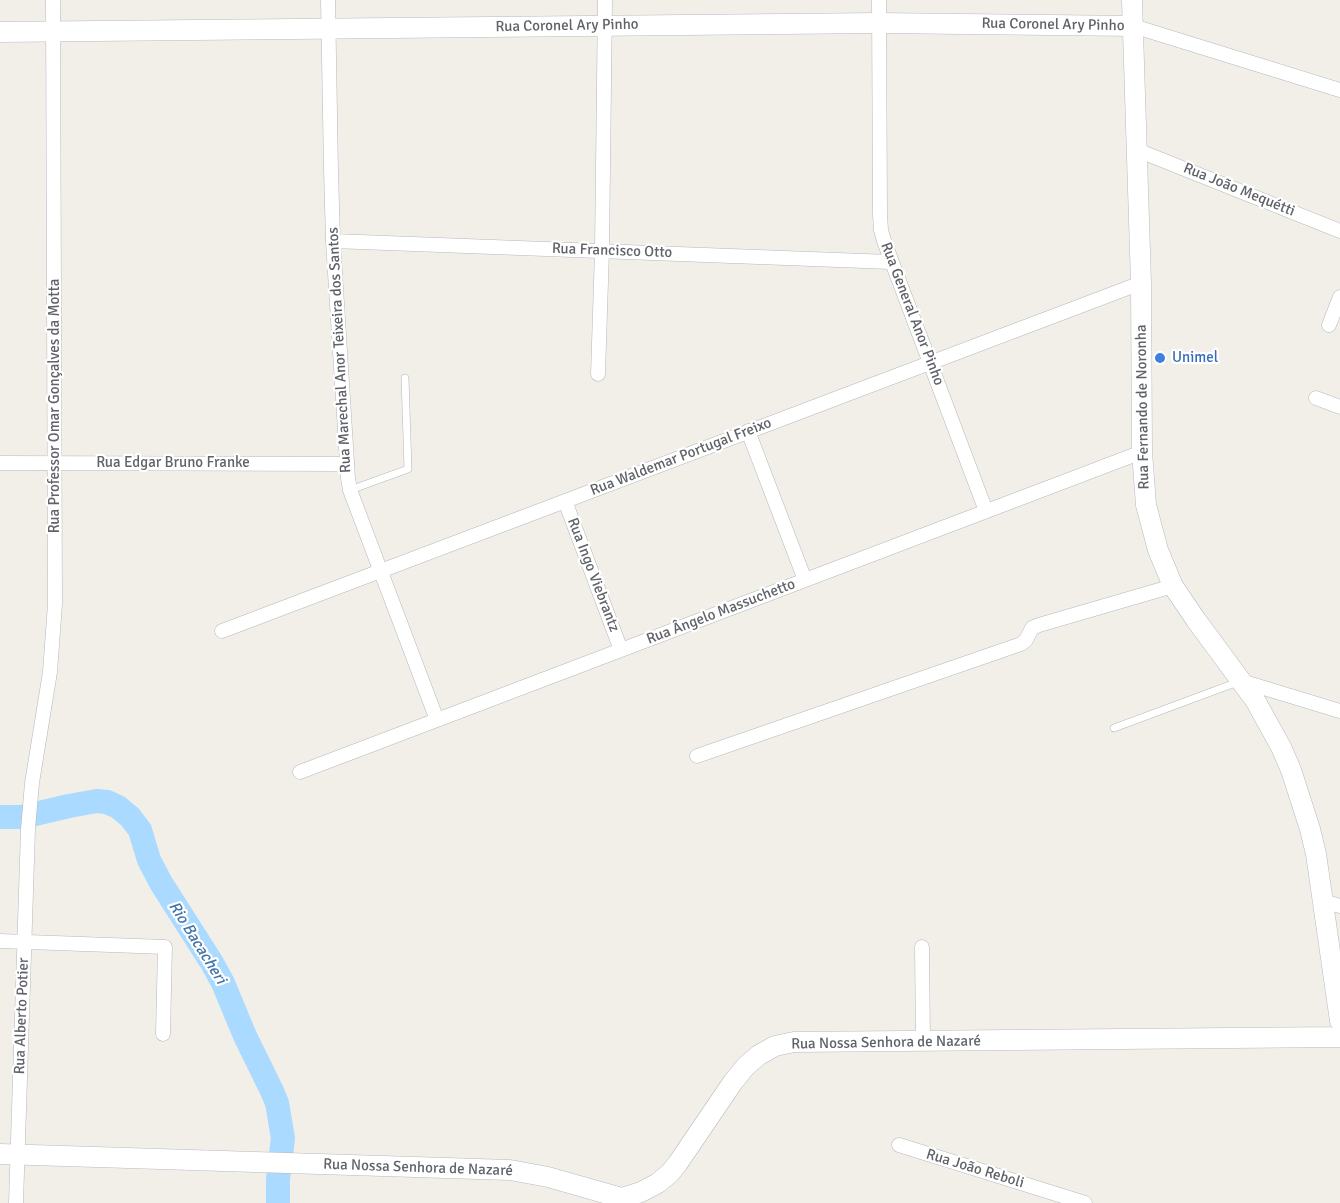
<!DOCTYPE html>
<html>
<head>
<meta charset="utf-8">
<style>
	body { margin:0 }
	canvas { display:block; background:#f1efe8 }
</style>
</head>
<body>
<canvas width="1340" height="1203"></canvas>
<script>
const context = document.querySelector('canvas').getContext('2d');
context.lineJoin = 'round';
function toPath(rows) {
  const path = new Path2D();
  for (const r of rows) {
    path.moveTo(r[0], r[1]);
    for (let i = 2; i < r.length; i += 2) path.lineTo(r[i], r[i + 1]);
  }
  return path;
}
function trace(path, color, width, dash) {
  context.strokeStyle = color;
  context.lineWidth = width;
  context.lineCap = dash ? 'butt' : 'round';
  context.setLineDash(dash || []);
  context.stroke(path);
}
function label(font, color, halo, rows, align = 'center') {
  context.font = font + ' Signika,sans-serif';
  context.lineWidth = 4.5;
  context.setLineDash([]);
  context.textBaseline = 'middle';
  context.strokeStyle = halo;
  context.fillStyle = color;
  for (const [text, x, y, turn = 0] of rows) {
    context.save();
    context.translate(x, y);
    context.rotate((+turn || 0) * Math.PI / 180);
    context.textAlign = isNaN(turn) ? turn : align;
    if (halo) context.strokeText(text, 0, 0);
    context.fillText(text, 0, 0);
    context.restore();
  }
}
const river = toPath([
	[0,817,22,817,69,806,97,801,107,802,118,807,130,817,140,830,149,860,161,883,212,963,223,983,245,1036,272,1091,277,1103,283,1138,278,1179,278,1203]
]);
const lane = toPath([
	[350,490,408,469,405,378],
	[1114,728,1238,682]
]);
const street = toPath([
	[328,0,331,170,333,241,348,478,350,490,437,720],
	[879,0,880,215,881,230,884,241,986,511],
	[1133,26,1340,90],
	[1137,150,1340,231],
	[333,241,891,262],
	[1329,325,1340,297],
	[598,374,602,251,605,0],
	[1316,398,1340,407],
	[748,431,805,580],
	[0,463,346,464],
	[565,501,621,650],
	[222,631,1141,283],
	[1241,681,1340,711],
	[697,756,1021,644,1026,640,1032,628,1039,625,1173,586],
	[300,772,1142,452],
	[1323,901,1340,906],
	[0,941,165,947,163,1034],
	[922,947,923,1042],
	[899,1145,1085,1203],
	[16,1203,28,829,32,783,50,672,55,604,53,0]
]);
const secondary = toPath([
	[1132,0,1141,283,1142,452,1146,505,1158,550,1173,586,1196,620,1255,700,1281,747,1291,770,1310,829,1316,854,1340,1021],
	[0,32,879,23,1133,26],
	[0,1154,510,1170,548,1177,622,1198,641,1192,658,1183,670,1173,678,1163,733,1082,746,1066,759,1055,775,1046,794,1042,1340,1037]
]);
const markers = [
	[1160,358,6,"#3f7fe0"]
];
const streetNames = [
	["Rua Coronel Ary Pinho",1053,25,1],
	["Rua Coronel Ary Pinho",567,26,-1],
	["Rua João Mequétti",1239,190,22],
	["Rua Francisco Otto",612,251,2],
	["Rua General Anor Pinho",912,314,69],
	["Rua Marechal Anor Teixeira dos Santos",340,350,-93],
	["Rua Professor Omar Gonçalves da Motta",55,406,-90],
	["Rua Fernando de Noronha",1143,407,-91],
	["Rua Waldemar Portugal Freixo",681,457,-21],
	["Rua Edgar Bruno Franke",173,463],
	["Rua Ingo Viebrantz",593,575,69],
	["Rua Ângelo Massuchetto",721,612,-21],
	["Rua Alberto Potier",22,1016,-88],
	["Rua Nossa Senhora de Nazaré",886,1043,-1],
	["Rua Nossa Senhora de Nazaré",418,1168,2],
	["Rua João Reboli",975,1169,17]
];
const shopNames = [
	["Unimel",1172,358]
];
const waterNames = [
	["Rio Bacacheri",197,943,58]
];
trace(river, '#aadaff', 24);
trace(lane, '#b5b8bc', 8);
trace(street, '#b5b8bc', 15);
trace(secondary, '#b6babf', 21);
trace(lane, '#fff', 7);
trace(street, '#fff', 14);
trace(secondary, '#fff', 20);
for (const [x, y, r, color] of markers) {
  const dot = new Path2D();
  dot.arc(x, y, r, 0, 2 * Math.PI);
  context.fillStyle = color;
  context.fill(dot);
  trace(dot, '#fff', 2);
}
label('15px', '#5f6368', '#fff', streetNames);
label('15px', '#366cbe', '#fff', shopNames, 'left');
label('italic 16px', '#4174aa', '#fff', waterNames);
</script>
</body>
</html>
